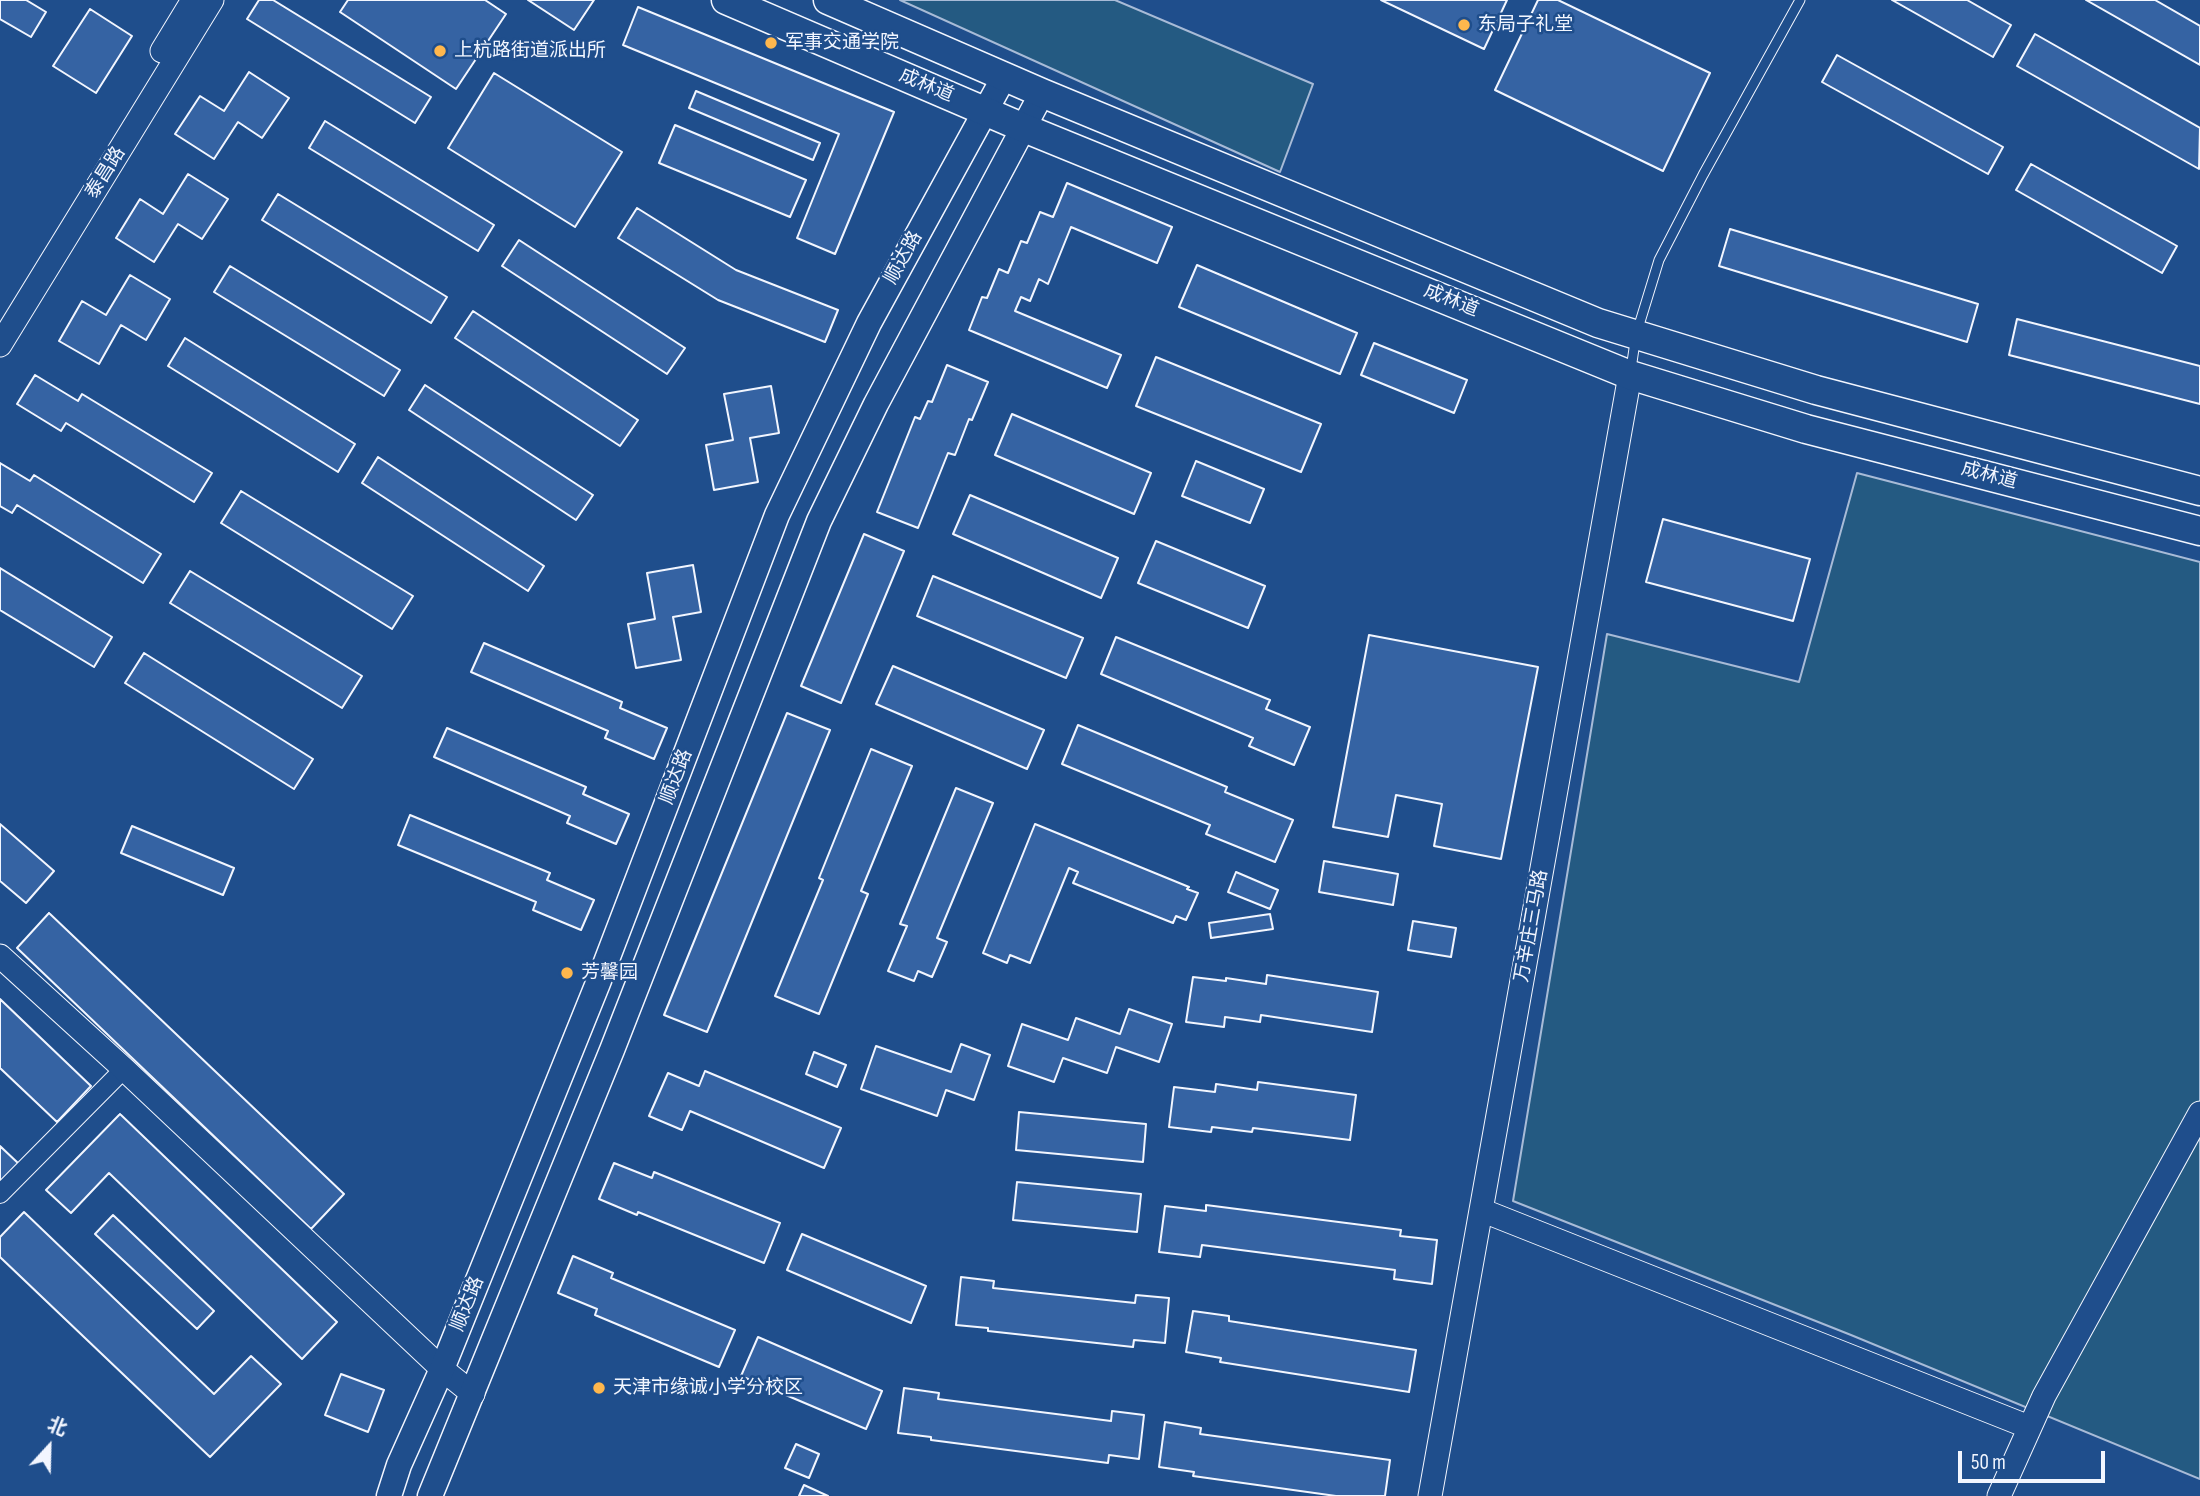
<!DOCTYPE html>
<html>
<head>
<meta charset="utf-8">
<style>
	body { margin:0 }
	#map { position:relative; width:2200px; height:1496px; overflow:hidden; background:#1f4e8c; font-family:"Sofia Sans Condensed","Noto Sans SC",sans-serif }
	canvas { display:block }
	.north { position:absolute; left:14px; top:1412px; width:70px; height:70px; -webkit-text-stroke:5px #1f4e8c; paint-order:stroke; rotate:22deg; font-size:19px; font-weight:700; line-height:28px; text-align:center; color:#f2f6ff }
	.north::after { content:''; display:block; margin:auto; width:24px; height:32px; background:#f2f6ff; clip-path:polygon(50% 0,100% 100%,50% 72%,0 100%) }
	.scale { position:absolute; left:1958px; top:1451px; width:147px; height:32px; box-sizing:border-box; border:4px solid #f2f6ff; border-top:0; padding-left:9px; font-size:21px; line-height:24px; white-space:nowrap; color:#f2f6ff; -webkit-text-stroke:5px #1f4e8c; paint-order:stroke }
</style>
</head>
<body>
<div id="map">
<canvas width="2200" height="1496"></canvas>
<div class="north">北</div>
<div class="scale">50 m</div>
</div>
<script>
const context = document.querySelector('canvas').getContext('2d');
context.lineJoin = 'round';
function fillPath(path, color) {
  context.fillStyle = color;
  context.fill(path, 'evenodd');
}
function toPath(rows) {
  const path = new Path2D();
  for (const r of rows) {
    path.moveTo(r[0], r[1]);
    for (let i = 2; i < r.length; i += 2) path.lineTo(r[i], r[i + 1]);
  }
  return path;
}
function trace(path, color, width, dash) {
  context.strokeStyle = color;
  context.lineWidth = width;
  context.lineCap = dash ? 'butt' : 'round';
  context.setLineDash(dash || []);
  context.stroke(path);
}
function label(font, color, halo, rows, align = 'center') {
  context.font = font + ' "Sofia Sans Condensed","Noto Sans SC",sans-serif';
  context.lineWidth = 5;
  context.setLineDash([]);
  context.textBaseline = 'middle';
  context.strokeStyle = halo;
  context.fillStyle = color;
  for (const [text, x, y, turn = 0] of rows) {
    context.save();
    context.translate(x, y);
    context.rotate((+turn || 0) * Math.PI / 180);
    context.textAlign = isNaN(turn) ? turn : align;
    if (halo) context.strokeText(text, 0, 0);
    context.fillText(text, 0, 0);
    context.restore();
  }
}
const green = toPath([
	[900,0,1115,0,1313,84,1280,172,900,0],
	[1857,473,2200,562,2200,1479,1851,1335,1513,1201,1607,634,1799,682,1857,473]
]);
const building = toPath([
	[0,0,26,0,46,12,31,37,0,19,0,0],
	[259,0,273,0,431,97,415,123,247,19,259,0],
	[348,0,485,0,506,14,456,89,340,12,348,0],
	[528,0,594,0,574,30,528,0],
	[1381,0,1507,0,1484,49,1381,0],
	[1538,0,1558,0,1710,73,1663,171,1495,90,1538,0],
	[1892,0,1967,0,2011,25,1993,57,1892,0],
	[2086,0,2155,0,2200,26,2200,65,2086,0],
	[638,7,894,112,835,254,797,238,839,134,623,45,638,7],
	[90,9,132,36,96,93,53,66,90,9],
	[2035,34,2200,128,2199,169,2017,66,2035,34],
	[1837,55,2003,147,1988,174,1822,82,1837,55],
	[249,72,289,98,262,138,238,122,214,159,175,134,200,96,224,111,249,72],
	[494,73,622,152,575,227,448,148,494,73],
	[696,91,820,143,813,160,689,108,696,91],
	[325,121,494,225,478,251,309,148,325,121],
	[675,125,806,180,790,217,659,163,675,125],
	[2031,164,2177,246,2162,273,2016,190,2031,164],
	[188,174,228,199,202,239,178,224,154,262,116,238,140,199,163,214,188,174],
	[1067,183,1172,227,1157,263,1071,227,1048,284,1039,279,1030,301,1021,297,1015,311,1121,355,1107,388,969,330,982,297,987,298,999,269,1008,273,1021,241,1027,243,1040,212,1053,217,1067,183],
	[278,194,447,297,431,323,262,220,278,194],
	[637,208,736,270,838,310,825,342,718,300,618,238,637,208],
	[1730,229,1978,304,1967,342,1719,266,1730,229],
	[519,240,685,348,667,374,502,266,519,240],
	[1197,265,1357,333,1340,374,1179,307,1197,265],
	[230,266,400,370,384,396,214,292,230,266],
	[130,275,170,299,146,340,121,325,99,364,59,341,82,301,106,315,130,275],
	[473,311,638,420,620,446,455,338,473,311],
	[2017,319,2200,366,2200,404,2009,355,2017,319],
	[185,338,355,444,338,472,168,366,185,338],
	[1374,343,1467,380,1454,413,1361,375,1374,343],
	[1156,357,1321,424,1301,472,1136,406,1156,357],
	[947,365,988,382,972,420,969,419,955,455,948,453,918,528,877,512,915,417,920,419,928,401,932,402,947,365],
	[35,375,78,401,82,394,212,473,194,502,66,423,61,431,17,404,35,375],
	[425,385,593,495,576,520,409,410,425,385],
	[771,386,779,433,750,438,758,482,714,490,706,445,733,440,724,394,771,386],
	[1012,414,1151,473,1134,514,995,455,1012,414],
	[378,457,544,566,528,591,362,483,378,457],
	[1196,461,1264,489,1250,523,1182,496,1196,461],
	[0,463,30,481,34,475,161,554,143,583,17,505,12,513,0,506,0,463],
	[241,491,413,596,392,629,221,523,241,491],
	[970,495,1118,558,1101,598,953,534,970,495],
	[1663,519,1810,559,1793,621,1646,582,1663,519],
	[864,534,904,551,841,703,801,686,864,534],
	[1156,541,1265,586,1248,628,1138,583,1156,541],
	[693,565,701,612,673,617,681,660,636,668,628,624,655,619,647,573,693,565],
	[0,568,112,637,94,667,0,610,0,568],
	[190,571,362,676,342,708,170,603,190,571],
	[933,576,1083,638,1066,678,917,616,933,576],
	[1369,635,1538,667,1501,859,1434,846,1442,804,1396,795,1388,837,1333,827,1369,635],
	[1116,637,1270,700,1266,709,1310,727,1294,765,1249,746,1253,738,1101,674,1116,637],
	[484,643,622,702,620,708,667,728,654,759,605,738,608,731,471,672,484,643],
	[144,653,313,759,294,789,125,683,144,653],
	[893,666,1044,730,1027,769,876,704,893,666],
	[787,713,830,730,707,1032,664,1015,787,713],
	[1078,725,1227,787,1225,792,1293,820,1275,862,1206,834,1210,825,1062,764,1078,725],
	[447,728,586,787,583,794,629,814,616,844,567,823,570,816,434,757,447,728],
	[871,749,912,766,861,891,868,894,819,1014,775,996,823,880,819,878,871,749],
	[956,788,993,803,937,938,947,942,932,977,918,971,914,981,888,971,907,926,900,924,956,788],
	[410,815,550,873,547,880,594,900,581,930,533,910,536,902,398,845,410,815],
	[0,824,54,871,26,903,0,881,0,824],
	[1035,824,1189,887,1187,889,1198,893,1186,920,1176,916,1173,923,1073,883,1078,872,1069,868,1030,963,1010,955,1007,963,983,953,1035,824],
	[132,826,234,868,223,895,121,853,132,826],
	[1324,861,1398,874,1393,905,1319,892,1324,861],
	[1236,872,1278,890,1270,909,1228,892,1236,872],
	[49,913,344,1194,311,1229,17,948,49,913],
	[1270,914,1273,929,1211,938,1209,923,1270,914],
	[1413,921,1456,928,1451,957,1408,950,1413,921],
	[1267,975,1378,992,1372,1032,1261,1015,1260,1022,1225,1017,1224,1027,1186,1022,1193,977,1226,981,1226,978,1266,984,1267,975],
	[0,999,91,1086,57,1122,0,1068,0,999],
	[1129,1009,1172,1024,1159,1062,1116,1047,1107,1073,1063,1058,1054,1082,1008,1066,1022,1024,1068,1040,1076,1018,1120,1034,1129,1009],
	[961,1044,990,1055,974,1100,946,1090,937,1116,861,1089,876,1046,951,1072,961,1044],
	[814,1052,846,1065,837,1087,806,1074,814,1052],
	[705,1071,841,1128,824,1168,690,1111,682,1130,649,1116,668,1073,699,1086,705,1071],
	[1258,1082,1356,1095,1350,1140,1253,1128,1252,1132,1212,1127,1211,1132,1169,1127,1174,1087,1215,1092,1216,1084,1257,1090,1258,1082],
	[1019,1112,1146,1124,1143,1162,1016,1150,1019,1112],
	[120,1114,337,1322,302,1359,109,1173,71,1213,46,1190,120,1114],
	[0,1146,19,1164,0,1184,0,1146],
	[614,1163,652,1178,654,1172,780,1223,764,1263,638,1212,637,1215,599,1199,614,1163],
	[1017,1182,1141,1194,1137,1232,1013,1220,1017,1182],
	[1206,1205,1401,1230,1400,1236,1437,1240,1432,1284,1394,1279,1395,1270,1202,1245,1200,1257,1159,1252,1165,1206,1206,1211,1206,1205],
	[24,1212,214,1394,251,1356,281,1384,210,1457,0,1257,0,1237,24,1212],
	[113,1215,214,1311,197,1329,95,1234,113,1215],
	[802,1234,926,1286,911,1323,787,1270,802,1234],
	[573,1256,613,1273,611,1278,735,1330,719,1367,595,1315,597,1309,558,1293,573,1256],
	[961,1277,994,1281,993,1288,1135,1303,1136,1295,1169,1298,1165,1343,1134,1340,1133,1347,988,1331,988,1328,956,1325,961,1277],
	[1193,1311,1229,1316,1229,1321,1416,1350,1409,1392,1220,1362,1221,1358,1186,1352,1193,1311],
	[758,1337,882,1391,866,1429,741,1376,758,1337],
	[341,1374,384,1390,368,1432,325,1415,341,1374],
	[904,1388,939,1393,938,1399,1111,1421,1112,1411,1144,1415,1139,1459,1109,1455,1108,1463,931,1440,931,1437,898,1433,904,1388],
	[1165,1422,1201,1428,1200,1434,1390,1460,1385,1496,1336,1496,1193,1476,1194,1472,1159,1467,1165,1422],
	[796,1444,819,1454,809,1478,785,1468,796,1444],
	[804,1485,828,1496,799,1496,804,1485]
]);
const service = toPath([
	[1631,369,1636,335,1659,260,1703,175,1800,0]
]);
const minor = toPath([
	[0,1194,124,1069]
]);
const tertiary = toPath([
	[162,51,193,0],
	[0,345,212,0],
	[0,956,124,1069,442,1369,473,1394],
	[1481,1210,2029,1427],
	[1430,1496,1630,375],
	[1999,1496,2044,1396,2200,1113]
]);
const secondary = toPath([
	[389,1496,399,1465,442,1369,598,983,777,515,869,323,1004,77],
	[430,1496,612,1050,819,521,876,404,1042,93]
]);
const primary = toPath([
	[726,0,1024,128,1630,375,1806,429,2200,531],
	[828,0,1042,93,1598,323,1816,390,2200,491]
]);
const markers = [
	[1464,25,7,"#ffb74d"],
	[771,43,7,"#ffb74d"],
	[440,51,7,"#ffb74d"],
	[567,973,7,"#ffb74d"],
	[599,1388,7,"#ffb74d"]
];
const poiNames = [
	["东局子礼堂",1478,25],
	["军事交通学院",785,43],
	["上杭路街道派出所",454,51],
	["芳馨园",581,973],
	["天津市缘诚小学分校区",613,1388]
];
const streetNames = [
	["成林道",926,86,23],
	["泰昌路",106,173,-58],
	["顺达路",904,258,-61],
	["成林道",1451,301,22],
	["成林道",1989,476,15],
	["顺达路",677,777,-69],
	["万辛庄三马路",1532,926,-80],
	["顺达路",468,1304,-68]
];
fillPath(green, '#245a82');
trace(green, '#a8bbd7', 2);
fillPath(building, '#3563a3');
trace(building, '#f2f6ff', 2);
trace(service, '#f2f6ff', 11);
trace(minor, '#f2f6ff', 20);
trace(tertiary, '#f2f6ff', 25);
trace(secondary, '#f2f6ff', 27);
trace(primary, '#f2f6ff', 31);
trace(service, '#1f4e8c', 9);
trace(minor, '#1f4e8c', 18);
trace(tertiary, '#1f4e8c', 23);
trace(secondary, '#1f4e8c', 24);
trace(primary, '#1f4e8c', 28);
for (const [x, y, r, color] of markers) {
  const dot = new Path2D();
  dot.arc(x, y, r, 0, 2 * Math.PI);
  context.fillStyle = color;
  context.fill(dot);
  trace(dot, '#1f4e8c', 2.5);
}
label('19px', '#f2f6ff', '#1f4e8c', poiNames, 'left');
label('19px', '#f2f6ff', '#1f4e8c', streetNames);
</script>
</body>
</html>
